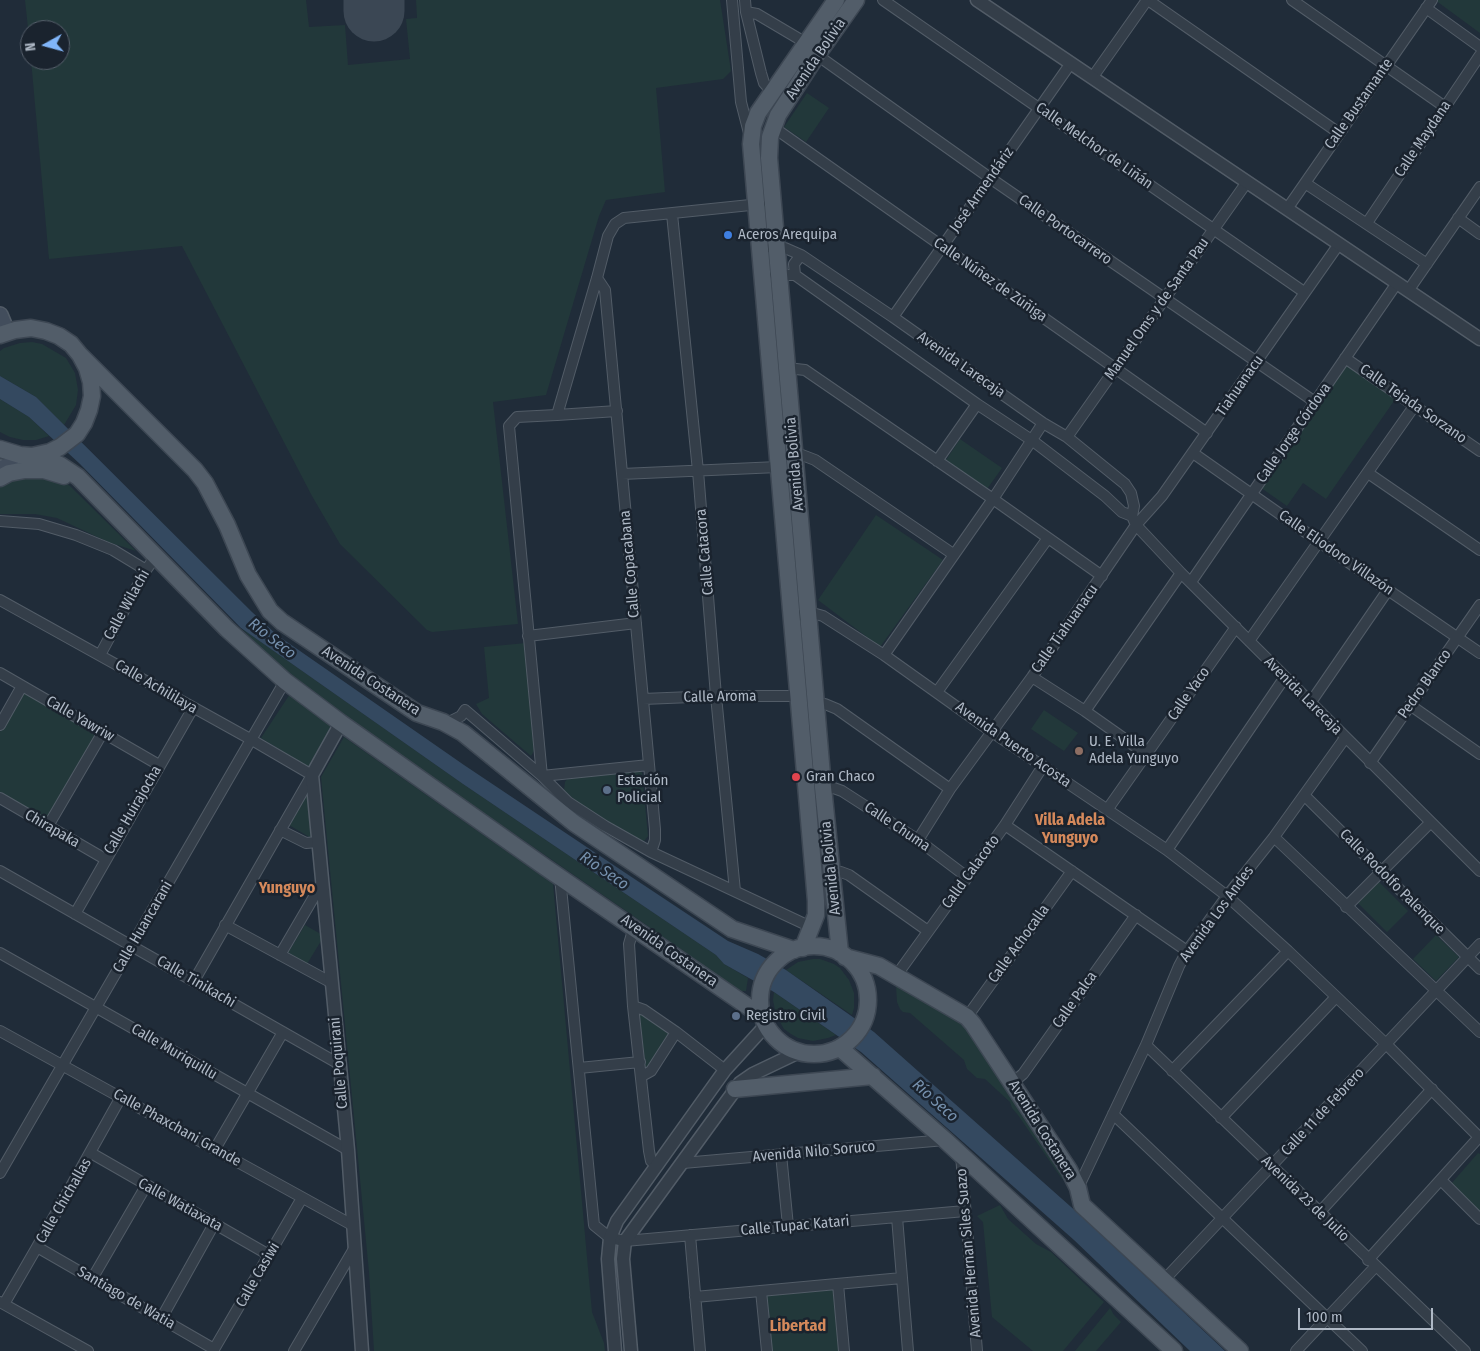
<!DOCTYPE html>
<html>
<head>
<meta charset="utf-8">
<style>
	body { margin:0 }
	#map { position:relative; width:1480px; height:1351px; overflow:hidden; background:#202c39; font-family:"Fira Sans Condensed",sans-serif }
	canvas { display:block }
	.north { position:absolute; left:20px; top:20px; width:50px; height:50px; box-sizing:border-box; background:#1a232e; border:1px solid #565f6b; border-radius:50%; rotate:263deg; font-size:14px; font-weight:700; line-height:20px; text-align:center; color:#afb9c6 }
	.north::after { content:''; display:block; margin:auto; width:18px; height:22px; background:#80b5f9; clip-path:polygon(50% 0,100% 100%,50% 72%,0 100%) }
	.scale { position:absolute; left:1298px; top:1308px; width:135px; height:22px; box-sizing:border-box; border:2px solid #afb9c6; border-top:0; padding-left:6px; font-size:15px; line-height:18px; white-space:nowrap; color:#afb9c6; -webkit-text-stroke:4px #1a232e; paint-order:stroke }
</style>
</head>
<body>
<div id="map">
<canvas width="1480" height="1351"></canvas>
<div class="north">N</div>
<div class="scale">100 m</div>
</div>
<script>
const context = document.querySelector('canvas').getContext('2d');
context.lineJoin = 'round';
function fillPath(path, color) {
  context.fillStyle = color;
  context.fill(path, 'evenodd');
}
function toPath(rows) {
  const path = new Path2D();
  for (const r of rows) {
    if (r.length === 3) {
      path.moveTo(r[0] + r[2], r[1]);
      path.arc(r[0], r[1], r[2], 0, 2 * Math.PI);
      continue;
    }
    path.moveTo(r[0], r[1]);
    for (let i = 2; i < r.length; i += 2) path.lineTo(r[i], r[i + 1]);
  }
  return path;
}
function trace(path, color, width, dash) {
  context.strokeStyle = color;
  context.lineWidth = width;
  context.lineCap = dash ? 'butt' : 'round';
  context.setLineDash(dash || []);
  context.stroke(path);
}
function label(font, color, halo, rows, align = 'center') {
  context.font = font + ' "Fira Sans Condensed",sans-serif';
  context.lineWidth = 5;
  context.setLineDash([]);
  context.textBaseline = 'middle';
  context.strokeStyle = halo;
  context.fillStyle = color;
  for (const [text, x, y, turn = 0] of rows) {
    context.save();
    context.translate(x, y);
    context.rotate((+turn || 0) * Math.PI / 180);
    context.textAlign = isNaN(turn) ? turn : align;
    if (halo) context.strokeText(text, 0, 0);
    context.fillText(text, 0, 0);
    context.restore();
  }
}
const green = toPath([
	[25,0,306,0,309,27,345,25,348,65,410,59,406,19,417,18,416,0,720,0,731,71,723,79,656,88,665,192,606,200,599,216,546,395,493,402,518,624,432,632,427,630,340,544,312,496,182,246,49,259,31,60,60,60,60,30,30,30,30,47],
	[1435,0,1480,0,1480,33],
	[807,93,829,108,806,142,784,127],
	[32,342,42,344,66,358,75,373,78,390,76,405,64,425,36,397,0,376,0,351,4,348,20,343],
	[1340,359,1396,398,1326,499,1303,483,1287,506,1254,483],
	[0,399,29,417,49,436,36,440,23,440,10,437,0,432],
	[960,439,1002,468,987,489,946,460],
	[17,474,58,478,70,486,136,551,108,542,57,518,35,514,0,514,0,480],
	[876,515,943,560,880,647,818,600],
	[241,628,463,784,716,955,724,964,748,978,746,991,739,991,642,922,355,724,273,660],
	[526,643,534,751,531,756,482,714,476,704,489,698,484,647],
	[24,690,97,733,48,820,0,792,0,732],
	[290,694,332,724,308,767,261,738],
	[1044,710,1078,733,1064,751,1031,729],
	[344,737,553,884,592,1312,604,1343,605,1351,374,1351,369,1272,321,777],
	[640,771,642,773,648,836,645,840,641,842,577,802,564,790,565,782,568,778],
	[308,794,313,837,311,838,289,825,306,795],
	[1379,882,1408,911,1387,932,1358,903],
	[305,925,324,936,307,964,288,953],
	[1436,935,1459,957,1436,981,1413,959],
	[813,959,820,959,834,964,840,968,849,980,854,993,854,1008,852,1015,786,970,798,962],
	[898,985,965,1024,1067,1175,1065,1180,1062,1179,1018,1115,1012,1108,1010,1102,985,1079,977,1078,967,1069,964,1060,910,1013,903,1012,900,1009,897,1002,896,986],
	[774,992,836,1035,828,1038,813,1041,798,1038,791,1034,784,1029,776,1015,773,1000],
	[639,1012,672,1034,646,1070],
	[1478,1153,1480,1154,1480,1212,1451,1184],
	[1000,1205,1008,1219,1036,1244,1051,1252,1104,1302,1063,1351,1033,1351,992,1317,983,1222,977,1216],
	[835,1289,841,1351,770,1351,765,1295],
	[1110,1308,1114,1315,1121,1322,1096,1351,1075,1351]
]);
const water = toPath([
	[0,376,36,397,252,612,277,635,464,765,624,872,728,941,758,954,786,970,874,1032,1088,1222,1225,1351,1190,1351,1074,1240,861,1052,774,992,724,964,716,955,463,784,241,628,80,464,29,417,0,399]
]);
const runway = toPath([
	[374,0,374,11]
]);
const minor = toPath([
	[732,0,741,102,749,133],
	[745,0,746,12,761,73,764,83,772,92],
	[883,0,1304,292],
	[1148,0,1339,133],
	[1292,0,1445,107],
	[1426,8,1480,47],
	[746,12,757,14,806,43],
	[817,55,990,178,1315,402],
	[1092,78,1147,0],
	[773,127,1207,433],
	[1305,183,1427,264],
	[1287,209,1432,0],
	[672,214,698,471,716,696,735,891],
	[1458,218,1480,234],
	[1367,223,1480,55],
	[771,248,785,248,801,255,893,317,1043,423,1067,437,1125,484,1131,493,1134,506,1132,516,1136,525,1181,573,1480,871],
	[775,275,795,275,977,404,1033,441,1105,496,1122,512,1132,516],
	[795,275,794,264,801,255],
	[597,278,605,290,655,829,655,840,651,852],
	[1408,291,1480,187],
	[893,317,1071,63],
	[1345,358,1480,451],
	[787,368,805,370,993,499,1102,576],
	[557,415,617,411],
	[1067,437,1247,182],
	[1193,453,1388,590,1480,653],
	[794,456,802,455,815,460,953,554],
	[937,461,977,404],
	[1368,473,1480,550],
	[622,474,778,467],
	[0,521,39,524,76,535,113,550,146,570],
	[1191,582,1397,283],
	[0,600,252,740,312,775,194,981],
	[791,616,816,614,823,616,884,655,992,732,1167,850,1227,896,1288,951,1386,1044,1480,1138],
	[528,636,636,623],
	[1249,641,1415,405],
	[100,655,146,570,156,556],
	[884,655,993,499,1043,423],
	[0,673,159,765],
	[1032,677,1085,711,1146,754],
	[937,692,1048,538],
	[643,699,716,696,798,696],
	[1311,702,1388,590],
	[816,704,825,704,837,709,950,789],
	[1410,705,1480,754],
	[1085,711,1181,573],
	[443,722,451,721,461,716,465,710,542,776,568,802,605,826,651,852,811,927],
	[0,725,22,686],
	[1370,763,1480,605],
	[542,776,509,426,517,417,557,415,597,278,608,236,615,224,624,218,760,204],
	[542,776,649,765],
	[823,787,828,786,842,791,918,840,967,877],
	[1304,795,1480,969],
	[0,798,105,859],
	[1107,810,1236,627],
	[1005,825,1187,951],
	[48,826,103,732],
	[280,830,306,843,318,842],
	[1274,837,1480,1032],
	[918,840,950,789,1032,677,1136,525,1162,496,1339,244],
	[1167,850,1285,677],
	[0,871,339,1064],
	[832,872,841,872,849,875,928,931],
	[560,877,594,1225,610,1238,625,1241,965,1211],
	[1346,907,1430,823],
	[75,914,193,708],
	[225,925,332,983],
	[634,927,629,944,633,1006,649,1151,651,1161,657,1166],
	[0,953,348,1150],
	[280,955,322,883],
	[896,976,1005,825,1043,766],
	[633,1006,644,1010,676,1032,725,1070],
	[967,1017,1072,871],
	[0,1031,354,1226],
	[1146,1045,1465,1351],
	[579,1068,640,1062],
	[1172,1071,1288,951],
	[642,1076,651,1071,676,1032],
	[1012,1083,1023,1074,1136,915],
	[1113,1114,1362,1351],
	[1221,1118,1336,997],
	[215,1149,283,1032],
	[91,1153,269,1255],
	[781,1154,788,1226],
	[961,1155,977,1351],
	[683,1163,945,1140],
	[0,1173,285,681],
	[1441,1180,1480,1219],
	[1078,1188,1146,1045,1179,966,1187,951,1227,896,1274,837,1345,738],
	[1319,1213,1432,1089],
	[897,1217,908,1351],
	[690,1235,700,1351],
	[37,1247,214,1349],
	[1368,1260,1480,1136],
	[92,1279,146,1186],
	[1164,1280,1480,944],
	[838,1284,844,1351],
	[761,1291,767,1351],
	[695,1297,902,1278],
	[0,1302,88,1351],
	[4,1304,37,1247,121,1097],
	[161,1319,214,1224],
	[213,1351,302,1198],
	[294,1351,355,1247],
	[1296,1351,1375,1267]
]);
const tertiary = toPath([
	[977,0,1480,339],
	[341,723,312,775,348,1150,362,1351],
	[615,1351,608,1259,610,1238,617,1221,725,1070,766,1025],
	[631,1351,623,1259,625,1241,740,1083,753,1074,799,1052]
]);
const secondary = toPath([
	[0,315,7,332],
	[0,469,32,456]
]);
const primary = toPath([
	[0,335,15,330,31,328,46,331,59,336,71,344,80,355,87,368,91,382,92,396,89,410,84,423,77,434,60,447,50,452,32,456,20,455,0,449],
	[80,355,195,470,205,483,227,525,248,575,270,611,282,622,417,713,443,722,463,733,574,823,732,929,794,950],
	[39,455,60,465,78,477,227,629,285,681,341,723,545,867,763,1017],
	[0,478,9,473,25,470,44,470,64,476],
	[814,1000,54],
	[803,948,816,915,816,901,751,144,753,126,758,113,836,0],
	[840,953,823,787,769,158,770,137,778,115,817,55,856,0],
	[845,957,879,966,967,1017,973,1024,1069,1170,1078,1188,1082,1205,1240,1351],
	[840,1048,945,1140,1174,1351],
	[735,1089,873,1076]
]);
const markers = [
	[728,235,5,"#3f7fe0"],
	[1079,751,5,"#8d6e63"],
	[796,777,5,"#e0444e"],
	[607,790,5,"#5c6f8a"],
	[736,1016,5,"#5c6f8a"]
];
const streetNames = [
	["Avenida Bolivia",816,59,-56],
	["Calle Bustamante",1359,104,-55],
	["Calle Maydana",1423,139,-56],
	["Calle Melchor de Liñán",1094,146,35],
	["José Armendáriz",982,190,-55],
	["Calle Portocarrero",1065,230,35],
	["Calle Núñez de Zúñiga",990,280,35],
	["Manuel Oms y de Santa Pau",1157,309,-55],
	["Avenida Larecaja",961,365,35],
	["Tiahuanacu",1240,386,-55],
	["Calle Tejada Sorzano",1413,404,35],
	["Calle Jorge Córdova",1294,433,-55],
	["Avenida Bolivia",795,464,-95],
	["Calle Catacora",705,552,-95],
	["Calle Eliodoro Villazón",1336,553,35],
	["Calle Copacabana",630,564,-95],
	["Calle Wilachi",127,605,-61],
	["Calle Tiahuanacu",1065,629,-55],
	["Avenida Costanera",371,681,33],
	["Pedro Blanco",1425,684,-55],
	["Calle Achililaya",156,687,30],
	["Calle Yaco",1189,694,-55],
	["Avenida Larecaja",1303,696,45],
	["Calle Aroma",720,697,-1],
	["Calle Yawriw",80,719,30],
	["Avenida Puerto Acosta",1013,745,35],
	["Calle Huirajocha",133,810,-60],
	["Calle Chuma",897,827,34],
	["Chirapaka",52,829,30],
	["Avenida Bolivia",831,868,-96],
	["Calld Calacoto",971,872,-54],
	["Calle Rodolfo Palenque",1392,882,45],
	["Avenida Los Andes",1217,914,-54],
	["Calle Huancarani",143,927,-60],
	["Calle Achocalla",1019,944,-54],
	["Avenida Costanera",669,951,35],
	["Calle Tinikachi",196,982,30],
	["Calle Palca",1075,1000,-55],
	["Calle Muriquillu",174,1052,30],
	["Calle Poquirani",339,1063,-95],
	["Calle 11 de Febrero",1323,1112,-47],
	["Calle Phaxchani Grande",177,1128,29],
	["Avenida Costanera",1042,1130,58],
	["Avenida Nilo Soruco",814,1152,-5],
	["Avenida 23 de Julio",1305,1199,44],
	["Calle Chichallas",64,1201,-60],
	["Calle Watiaxata",180,1205,29],
	["Calle Tupac Katari",795,1226,-5],
	["Avenida Hernan Siles Suazo",969,1253,-95],
	["Calle Casiwi",258,1275,-60],
	["Santiago de Watia",126,1298,30]
];
const poiNames = [
	["Aceros Arequipa",738,235],
	["U. E. Villa",1089,742],
	["Adela Yunguyo",1089,759],
	["Gran Chaco",806,777],
	["Estación",617,781],
	["Policial",617,798],
	["Registro Civil",746,1016]
];
const waterNames = [
	["Río Seco",272,639,38],
	["Río Seco",604,871,34],
	["Río Seco",935,1101,42]
];
const neighbourhoodNames = [
	["Villa Adela",1070,821],
	["Yunguyo",1070,839],
	["Yunguyo",287,889],
	["Libertad",798,1327]
];
fillPath(green, '#22383a');
fillPath(water, '#344960');
trace(runway, '#3b4754', 61);
trace(minor, '#525c67', 12);
trace(tertiary, '#525c67', 15);
trace(secondary, '#525c67', 18);
trace(primary, '#3d4753', 19);
trace(minor, '#343e49', 10);
trace(tertiary, '#343e49', 12);
trace(secondary, '#424d5c', 15);
trace(primary, '#525d69', 16);
for (const [x, y, r, color] of markers) {
  const dot = new Path2D();
  dot.arc(x, y, r, 0, 2 * Math.PI);
  context.fillStyle = color;
  context.fill(dot);
  trace(dot, '#1a232e', 2);
}
label('15px', '#afb9c6', '#1a232e', streetNames);
label('15px', '#afb9c6', '#1a232e', poiNames, 'left');
label('italic 16px', '#7691ae', '#1a232e', waterNames);
label('bold 16px', '#d5895b', '#1a232e', neighbourhoodNames);
</script>
</body>
</html>
